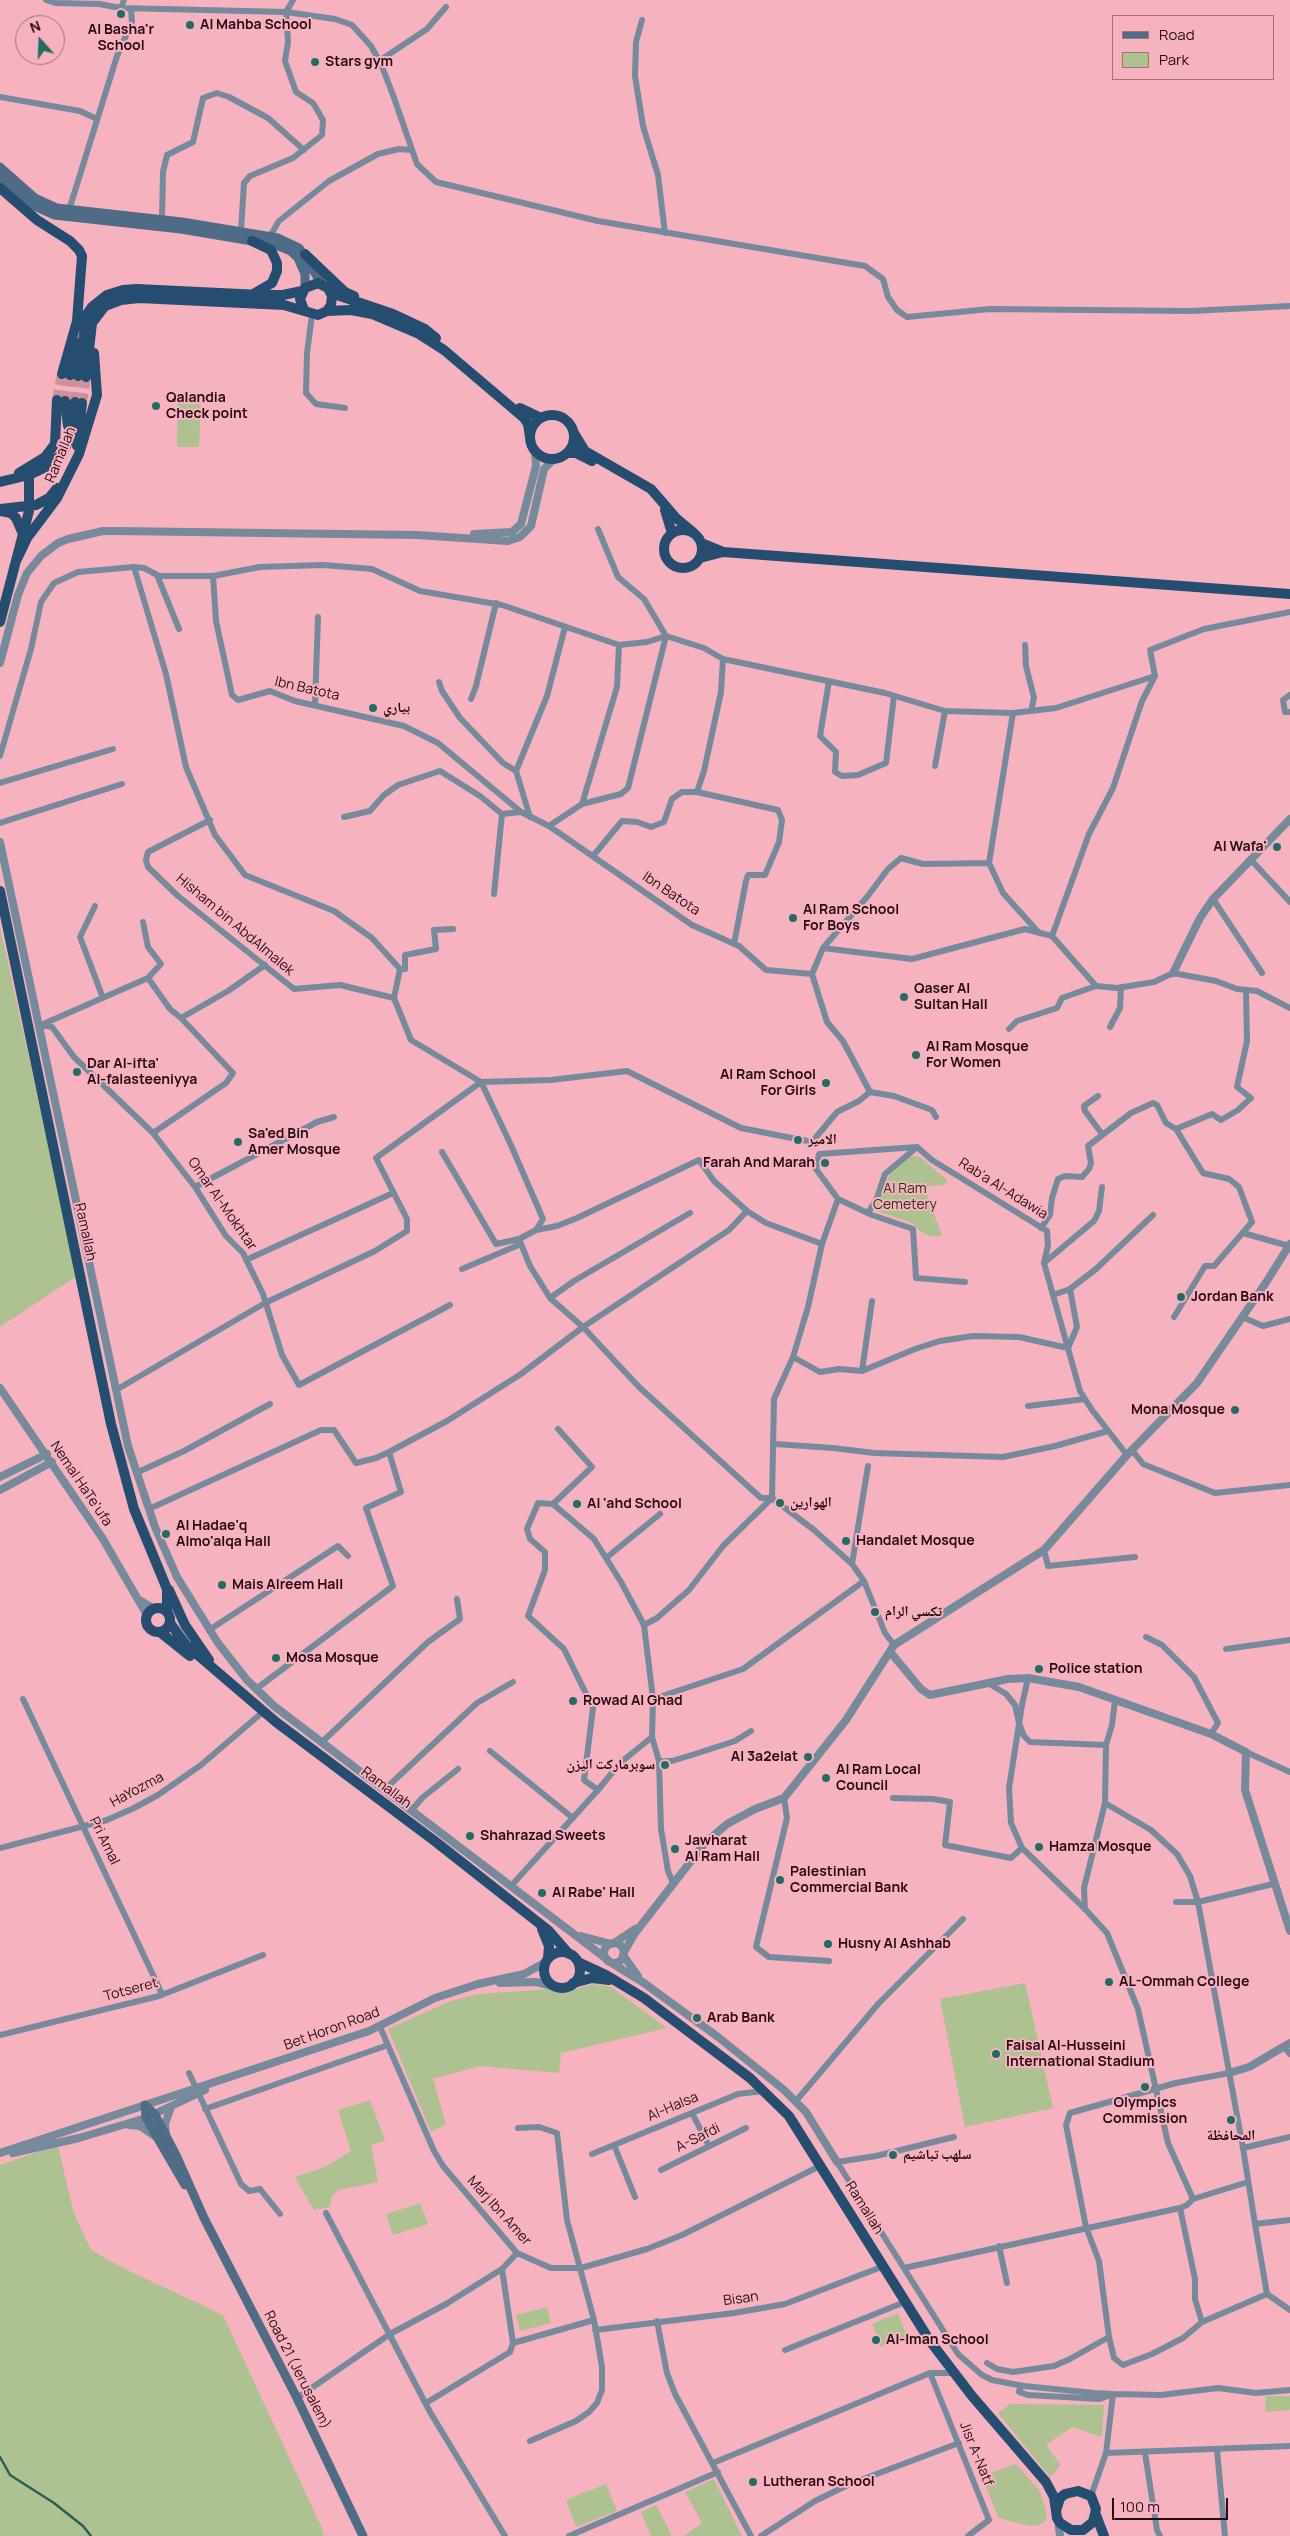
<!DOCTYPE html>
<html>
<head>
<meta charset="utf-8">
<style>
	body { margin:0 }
	#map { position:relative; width:1290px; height:2536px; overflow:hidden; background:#f6b2bf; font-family:Manrope,sans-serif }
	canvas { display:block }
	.legend { position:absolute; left:1112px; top:15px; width:162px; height:65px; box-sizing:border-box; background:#f6b2bf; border:1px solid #a4707a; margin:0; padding:6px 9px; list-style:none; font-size:15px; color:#290c13 }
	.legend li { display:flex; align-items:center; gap:10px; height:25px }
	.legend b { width:25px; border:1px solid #a4707a }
	.north { position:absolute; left:15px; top:15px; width:50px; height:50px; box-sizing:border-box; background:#f6b2bf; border:1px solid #a4707a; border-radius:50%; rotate:340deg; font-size:14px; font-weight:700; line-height:20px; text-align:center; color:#290c13 }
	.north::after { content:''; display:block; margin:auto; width:18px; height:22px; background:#226c65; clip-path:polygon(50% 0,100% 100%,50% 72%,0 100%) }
	.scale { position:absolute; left:1112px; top:2498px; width:116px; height:22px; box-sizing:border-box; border:2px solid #290c13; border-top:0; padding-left:6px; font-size:15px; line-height:18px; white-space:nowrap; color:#290c13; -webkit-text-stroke:4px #f6b2bf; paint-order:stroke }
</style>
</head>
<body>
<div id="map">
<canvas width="1290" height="2536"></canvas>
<ul class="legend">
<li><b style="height:6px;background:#4f6c87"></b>Road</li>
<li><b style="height:14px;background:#adc290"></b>Park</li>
</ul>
<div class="north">N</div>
<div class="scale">100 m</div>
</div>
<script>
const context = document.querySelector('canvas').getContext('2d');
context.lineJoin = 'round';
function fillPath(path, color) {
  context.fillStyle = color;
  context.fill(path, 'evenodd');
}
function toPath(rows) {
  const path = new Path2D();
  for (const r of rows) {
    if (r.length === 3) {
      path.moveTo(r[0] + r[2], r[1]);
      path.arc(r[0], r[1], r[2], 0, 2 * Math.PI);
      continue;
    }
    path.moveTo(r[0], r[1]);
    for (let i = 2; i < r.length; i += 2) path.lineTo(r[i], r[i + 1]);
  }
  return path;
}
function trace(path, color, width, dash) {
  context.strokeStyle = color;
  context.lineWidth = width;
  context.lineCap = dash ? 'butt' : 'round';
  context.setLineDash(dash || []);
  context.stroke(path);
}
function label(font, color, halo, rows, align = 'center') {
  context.font = font + ' Manrope,"Noto Naskh Arabic",sans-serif';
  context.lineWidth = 4;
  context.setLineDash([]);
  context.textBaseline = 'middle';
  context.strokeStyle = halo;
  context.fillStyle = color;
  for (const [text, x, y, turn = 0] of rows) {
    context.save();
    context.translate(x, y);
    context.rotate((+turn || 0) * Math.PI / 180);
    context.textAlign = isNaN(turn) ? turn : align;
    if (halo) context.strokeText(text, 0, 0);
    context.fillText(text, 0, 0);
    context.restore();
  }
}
const green = toPath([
	[178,395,201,396,199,447,177,447],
	[0,927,77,1276,0,1327],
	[910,1156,920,1157,947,1180,945,1185,924,1186,942,1236,930,1236,920,1231,912,1223,874,1210,891,1172],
	[1025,1983,1053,2108,965,2127,940,1999],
	[594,1984,611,1987,667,2028,561,2053,559,2073,480,2066,433,2079,446,2124,431,2132,388,2029,451,2001,478,1994,550,1989,568,1991],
	[370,2100,385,2141,371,2145,378,2182,339,2190,332,2196,330,2207,314,2210,295,2177,325,2167,351,2151,338,2110],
	[58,2145,73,2211,91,2250,125,2269,223,2315,321,2526,324,2536,0,2536,0,2165],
	[420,2203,428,2224,393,2235,386,2214],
	[547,2307,551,2323,520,2331,516,2315],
	[898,2313,907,2337,881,2347,872,2324],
	[1266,2396,1290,2396,1290,2410,1265,2412],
	[1010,2404,1104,2405,1102,2437,1072,2427,1046,2445,1061,2465,1050,2477,998,2413],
	[1016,2464,1039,2490,1044,2504,1047,2514,1045,2521,1039,2525,1029,2526,999,2518,981,2476],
	[714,2479,742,2536,684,2536,702,2523,685,2492],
	[606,2484,617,2511,576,2527,566,2500],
	[656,2505,672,2536,651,2536,641,2512]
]);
const stream = toPath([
	[0,2457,10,2475,54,2503,83,2526,91,2536]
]);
const trunkTunnel = toPath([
	[57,400,62,374],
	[65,401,70,375],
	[75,402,78,376],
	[82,403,86,377]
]);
const minor = toPath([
	[46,0,55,3,99,4,121,8,286,12,335,19,352,25,371,46,381,64,393,95,417,164,436,182,598,221,865,266,883,279,888,297,897,310,907,317,990,309,1191,311,1290,306],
	[121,8,124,0],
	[642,20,636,42,635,76,643,126,658,175,665,233],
	[379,61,427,29,446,7],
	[0,97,80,111,97,119],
	[69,210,117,56,132,22,131,9],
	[162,220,163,172,167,155,193,142,203,98,217,93,229,97,268,118,304,150],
	[241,231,244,183,250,176,293,158,322,135,323,120,313,103,296,92,285,61,288,42,286,12,293,0],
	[270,236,279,221,329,181,378,154,399,149,411,150],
	[312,315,307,353,306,393,316,404,345,408],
	[134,567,166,674,186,767,215,835,245,875,334,911,372,938,400,969,394,998,411,1040,481,1082,510,1143,543,1219,536,1230,519,1239,530,1266,550,1298,583,1327,639,1387,761,1498,772,1498,814,1530,852,1564,864,1581,885,1633,894,1645],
	[157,575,179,629],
	[213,576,260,567,323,565,372,569,420,591,502,605,619,645,647,642,666,636,704,648,723,659,885,693,945,711,1013,713,1056,708,1155,676,1150,650,1204,629,1290,612],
	[1025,645,1026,666,1034,698,1031,711],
	[829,681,820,736,836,752,835,772,842,776,858,775,886,763,894,696],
	[439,682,442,691,460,718,503,763,516,771],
	[1290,695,1283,700,1285,712,1290,712],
	[471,699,476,686,496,603],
	[315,705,318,617],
	[0,756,31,649,41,602,54,583,78,572,134,567,144,568,159,576,213,576,216,621,232,695,238,700,270,691,295,701,404,726,438,743,521,812,549,826,692,925,739,946,766,970,812,974],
	[935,766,945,711],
	[0,783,113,749],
	[697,792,778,810,782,820,779,842,765,875,748,875,746,881,734,944],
	[582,804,617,687,619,645],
	[344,817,370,811,384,795,398,785,440,771,480,796,502,814,521,812],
	[530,817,516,771,547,696,565,627],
	[210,820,148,852,146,860,148,867,178,896,294,989,340,985,394,998],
	[0,823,122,784],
	[549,826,582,804,621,794,628,788,666,636,644,599,618,577,598,529],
	[593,856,622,821,637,822,651,827,664,822,672,799,682,792,697,792,704,771,721,692,723,659],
	[1251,860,1290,902],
	[989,863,1013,713],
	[494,894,502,814],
	[1213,899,1262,973],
	[95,906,80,937,103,998],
	[143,922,148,947,161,964,148,978],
	[1052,936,1089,834,1113,788,1142,701,1155,676],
	[823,948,867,897,888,869,901,858,923,864,989,863,1003,893,1039,933],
	[400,969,405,969,405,955,436,949,434,930,453,929],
	[40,1025,52,1027,74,1057,153,1133,195,1187,226,1236,243,1253,263,1294,282,1355,299,1385,450,1305],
	[41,1025,148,978,170,1009,181,1018,228,991,265,965],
	[1110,1027,1120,1008,1121,987],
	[1009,1029,1017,1021,1057,1008,1062,998,1096,986],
	[870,1092,843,1041,827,1022,812,974,823,948,912,959,1025,929,1052,936,1096,986,1117,988,1154,982,1173,973,1216,981,1237,989,1257,991,1290,1008],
	[1098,1096,1084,1106,1085,1111,1102,1134],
	[1176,1129,1212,1114,1221,1120,1238,1110,1251,1098,1237,1087,1247,1041,1246,990],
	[153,1133,226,1083,233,1073,181,1018],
	[917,1147,932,1160,1047,1231,1048,1245,1044,1263,1080,1391,1092,1410,1127,1455],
	[442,1152,496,1244,519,1239],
	[195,1187,317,1122,334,1117],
	[838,1199,872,1215,913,1229,916,1278,965,1282],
	[868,1213,877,1198,885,1174,917,1147],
	[1041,1228,1050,1215,1052,1198,1058,1179,1065,1176,1082,1177,1089,1169,1091,1163,1088,1146,1131,1113,1153,1103,1157,1105,1166,1123,1176,1129,1203,1173,1229,1179,1239,1187,1252,1222,1214,1266,1205,1266,1174,1317],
	[536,1230,557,1226,577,1218,699,1160,714,1181,747,1211,766,1223,822,1244],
	[1243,1233,1289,1246],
	[246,1260,393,1193],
	[1044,1263,1094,1221,1099,1211,1102,1187],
	[462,1269,521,1244],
	[1053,1295,1070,1289,1096,1269,1153,1215],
	[550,1298,574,1281,690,1213],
	[1242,1317,1263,1326,1290,1319],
	[1068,1348,1077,1327,1070,1289],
	[793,1357,820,1372,839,1369,862,1371,915,1349,940,1341,973,1336,1019,1337,1068,1348],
	[862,1371,872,1301],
	[116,1390,265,1303,375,1251,407,1231,407,1219,376,1158,481,1082,551,1080,627,1071,741,1128,812,1142,837,1112,859,1101,870,1092,894,1096,932,1110,936,1117],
	[1028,1406,1085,1399],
	[775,1444,833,1448,874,1453,1003,1457,1055,1446,1108,1431],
	[1132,1450,1143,1464,1215,1493,1290,1485],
	[136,1473,184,1451,270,1404],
	[553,1504,592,1467,558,1429],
	[149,1509,321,1430,334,1430,356,1463,376,1458,389,1452,447,1421,521,1374,583,1327,729,1230,747,1211],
	[1044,1550,1048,1566,1135,1557],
	[606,1558,660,1514],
	[852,1564,868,1466],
	[644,1625,657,1618,689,1590,723,1546,772,1498,774,1399,793,1357,808,1307,822,1244,838,1199,816,1169,819,1154,917,1147],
	[209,1630,338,1546,348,1556],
	[1146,1637,1162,1645,1194,1677,1218,1723,1211,1734],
	[1226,1649,1290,1640],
	[1028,1678,1022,1705,1009,1788,1011,1823,1022,1848,1085,1909,1107,1933,1138,2009,1168,2143,1193,2199],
	[988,1683,1006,1694,1015,1705,1019,1723,1024,1736,1030,1742,1106,1745],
	[256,1689,393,1586,366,1508,401,1492,389,1452],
	[23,1699,162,1994],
	[653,1699,743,1669,864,1581],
	[652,1737,620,1763,598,1790,584,1780,593,1708,564,1649,528,1616,545,1570,545,1552,530,1539,527,1529,538,1503,553,1504,594,1539,621,1582,644,1625,653,1699,652,1737,659,1761,661,1829,668,1871,673,1883],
	[321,1743,428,1642,460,1619,457,1599],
	[490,1751,573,1818],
	[1246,1752,1290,1772],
	[659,1761,672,1761,695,1754,735,1741,751,1731],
	[384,1790,477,1703,513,1682],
	[784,1798,787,1818,756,1947,769,1957,829,1961],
	[893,1798,933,1799,950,1802,945,1845,1011,1858,1022,1848],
	[1105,1803,1151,1830,1177,1854,1190,1876,1198,1902,1243,2148],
	[411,1811,422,1798,458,1769],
	[0,1848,107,1820,134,1808,158,1795,201,1765,264,1711],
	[511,1886,598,1790],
	[1176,1902,1198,1902,1273,1884],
	[1085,1909,1084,1888,1105,1803,1106,1745,1112,1725,1115,1701],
	[380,2027,434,2151,443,2166,517,2253,551,2268,581,2268,647,2249,682,2235,822,2165],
	[0,2035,159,1996,263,1955],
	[1284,2047,1290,2054],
	[189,2073,241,2184,249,2191,260,2189,280,2214],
	[1229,2073,1176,2083,1070,2113,1066,2125,1086,2227,1099,2261,1109,2337,1114,2358,1123,2365,1152,2354,1183,2338,1202,2322,1267,2294],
	[796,2101,879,2003,963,1919],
	[205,2109,388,2045],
	[692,2113,709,2146],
	[518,2128,539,2127,557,2133,567,2220,594,2320,602,2367,602,2390,597,2403,589,2412,576,2421,530,2441],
	[954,2137,876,2156,837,2162,958,2354,982,2375,992,2380,1024,2386],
	[614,2145,635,2197],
	[592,2154,738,2094,763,2091],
	[661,2170,746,2128],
	[1180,2208,1195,2279,1195,2299,1202,2322],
	[326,2213,430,2412,505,2536],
	[1290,2220,1255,2224,1267,2294,1290,2310],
	[1255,2224,1243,2148,1290,2137],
	[999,2246,1007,2283],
	[904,2268,1180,2208,1187,2205,1193,2199,1248,2182],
	[657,2321,667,2373,675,2394,751,2536],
	[595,2330,734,2313,785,2304,884,2266],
	[513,2343,594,2320],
	[785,2350,905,2302],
	[987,2363,997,2369,1013,2372,1054,2366,1070,2359,1109,2337],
	[930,2373,989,2520,968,2536],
	[1113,2394,1100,2399,1028,2395,1019,2392,1020,2387,1024,2386,1094,2393,1113,2394,1161,2395,1218,2388,1256,2393,1290,2390],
	[297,2398,390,2334,446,2304,502,2269,517,2253],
	[426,2403,510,2352,513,2343,502,2269],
	[1217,2450,1225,2536],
	[1106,2453,1290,2446],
	[1145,2453,1157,2530,1160,2536],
	[713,2463,930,2373,954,2373],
	[1091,2496,1106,2453,1113,2394],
	[569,2536,718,2472],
	[761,2536,815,2501,850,2484,959,2443]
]);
const tertiary = toPath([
	[474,534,512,532,521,524,536,466,535,450],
	[0,663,18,595,27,573,41,556,58,543,68,539,103,531,116,531,417,535,508,541,520,537,531,526,544,469,554,459],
	[0,842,128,1446,155,1527,177,1577,218,1643,247,1680,274,1706,608,1960],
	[1173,973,1200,918,1213,899,1290,819],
	[0,1388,103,1539,147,1615],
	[0,1477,47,1454],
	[0,1490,52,1462],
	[141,1601,154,1609],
	[891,1653,921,1689,930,1695,1008,1679,1028,1678,1079,1687,1211,1734,1246,1752,1245,1790,1290,1931],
	[581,1936,611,1944],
	[614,1943,635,1929],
	[614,1953,10],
	[624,1952,635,1933,705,1843,727,1824,755,1809,784,1798,846,1720,894,1645,1044,1550,1127,1455,1197,1383,1265,1284,1290,1244],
	[623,1955,638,1976],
	[610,1962,644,1983,718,2037,783,2089,806,2112,837,2162],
	[500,1983,536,1982,557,1987],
	[1229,2073,1249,2067,1290,2043],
	[129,2125,140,2126,156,2137],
	[166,2134,165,2124,171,2107],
	[0,2153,369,2031,435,1998,478,1984,524,1974,546,1962],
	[13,2153,79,2138,146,2118,205,2090],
	[1058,2520,1060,2536]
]);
const secondary = toPath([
	[0,167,35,198,57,208,182,222,278,238,299,248,322,284],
	[0,178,30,204,54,215,181,229,276,245,291,251,298,258,305,274,305,288],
	[145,2105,155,2115,176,2155,204,2218,297,2398,363,2536],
	[145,2105,146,2118,185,2185]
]);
const trunk = toPath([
	[0,188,37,220,70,241,79,250,82,256,77,321,62,374],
	[252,241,271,250,277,263,277,271,272,283,255,293],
	[305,254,345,292,354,296],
	[331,293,393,314,425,329,436,338],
	[327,311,351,310,372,314,419,334,444,350,524,418,528,424,530,437],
	[70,375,76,343],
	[78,376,87,314,92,307,107,295,123,290,137,289,261,295,283,295,302,291],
	[86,377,92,323,105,306,121,300,139,298,284,305,318,315,327,311,331,305,332,296,328,288,318,283,305,288,300,299,304,310],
	[65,401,68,426],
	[520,408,541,418],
	[552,437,22],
	[574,433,585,451,651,489,676,518,694,533],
	[77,446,82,403],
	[567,453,576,453,592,461],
	[19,473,45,457,55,444,57,400],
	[0,482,29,475,46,467,62,454,69,440,75,402],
	[0,509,36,505,49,498,57,488],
	[665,510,672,533],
	[0,511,11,513,16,518,23,534],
	[683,549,19],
	[723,552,1290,594],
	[700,558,723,552,701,543],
	[17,559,27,538,57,498,79,454,97,395,94,353],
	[0,622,29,511,29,475],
	[0,891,111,1424,134,1509,167,1589,167,1612],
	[169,1590,185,1625,209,1660],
	[158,1620,12],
	[170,1623,186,1645,276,1722,436,1842,549,1931,569,1954],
	[160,1632,190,1656],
	[542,1929,549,1946,548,1959],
	[562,1970,18],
	[578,1962,606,1975,644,1998,750,2078,789,2116,930,2341,972,2396,1046,2482,1054,2497,1057,2518,1060,2523,1071,2530,1083,2530,1093,2522,1096,2509,1091,2496,1078,2491,1065,2494,1060,2498,1056,2511],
	[573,1983,592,1978,609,1980],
	[1096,2515,1104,2536]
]);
const markers = [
	[121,14,5,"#226c65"],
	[190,25,5,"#226c65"],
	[315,62,5,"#226c65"],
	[156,406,5,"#226c65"],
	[373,708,5,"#226c65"],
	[1277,847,5,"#226c65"],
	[793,918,5,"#226c65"],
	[904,997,5,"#226c65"],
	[916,1055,5,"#226c65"],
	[77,1072,5,"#226c65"],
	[826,1083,5,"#226c65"],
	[798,1140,5,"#226c65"],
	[238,1142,5,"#226c65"],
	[825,1163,5,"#226c65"],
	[1181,1297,5,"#226c65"],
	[1235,1410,5,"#226c65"],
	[780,1503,5,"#226c65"],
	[577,1504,5,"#226c65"],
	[166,1534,5,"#226c65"],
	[846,1541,5,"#226c65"],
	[222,1585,5,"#226c65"],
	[875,1612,5,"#226c65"],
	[276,1658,5,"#226c65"],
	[1039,1669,5,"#226c65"],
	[573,1701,5,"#226c65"],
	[808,1757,5,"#226c65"],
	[665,1765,5,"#226c65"],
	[826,1778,5,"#226c65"],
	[470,1836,5,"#226c65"],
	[1039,1847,5,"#226c65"],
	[675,1849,5,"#226c65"],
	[780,1880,5,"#226c65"],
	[542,1893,5,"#226c65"],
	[828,1944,5,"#226c65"],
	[1109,1982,5,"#226c65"],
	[697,2018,5,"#226c65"],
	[996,2054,5,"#226c65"],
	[1145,2087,5,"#226c65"],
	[1231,2120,5,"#226c65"],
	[893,2155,5,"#226c65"],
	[876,2340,5,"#226c65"],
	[753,2482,5,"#226c65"]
];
const poiNames = [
	["Al Mahba School",200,25],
	["Al Basha'r",121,30,"center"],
	["School",121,46,"center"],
	["Stars gym",325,62],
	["Qalandia",166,398],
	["Check point",166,414],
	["بياري",383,708],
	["Al Wafa'",1267,847,"right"],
	["Al Ram School",803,910],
	["For Boys",803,926],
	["Qaser Al",914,989],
	["Sultan Hall",914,1005],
	["Al Ram Mosque",926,1047],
	["For Women",926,1063],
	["Dar Al-ifta'",87,1064],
	["Al-falasteeniyya",87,1080],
	["Al Ram School",816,1075,"right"],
	["For Girls",816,1091,"right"],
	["Sa'ed Bin",248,1134],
	["Amer Mosque",248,1150],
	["الامير",808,1140],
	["Farah And Marah",815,1163,"right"],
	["Jordan Bank",1191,1297],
	["Mona Mosque",1225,1410,"right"],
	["الهوارين",790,1503],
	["Al 'ahd School",587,1504],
	["Al Hadae'q",176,1526],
	["Almo'alqa Hall",176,1542],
	["Handalet Mosque",856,1541],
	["Mais Alreem Hall",232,1585],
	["تكسي الرام",885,1612],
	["Mosa Mosque",286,1658],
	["Police station",1049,1669],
	["Rowad Al Ghad",583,1701],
	["Al 3a2elat",798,1757,"right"],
	["سوبرماركت اليزن",655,1765,"right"],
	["Al Ram Local",836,1770],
	["Council",836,1786],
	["Shahrazad Sweets",480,1836],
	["Jawharat",685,1841],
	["Al Ram Hall",685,1857],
	["Hamza Mosque",1049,1847],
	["Palestinian",790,1872],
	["Commercial Bank",790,1888],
	["Al Rabe' Hall",552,1893],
	["Husny Al Ashhab",838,1944],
	["AL-Ommah College",1119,1982],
	["Arab Bank",707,2018],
	["Faisal Al-Husseini",1006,2046],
	["International Stadium",1006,2062],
	["Olympics",1145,2103,"center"],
	["Commission",1145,2119,"center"],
	["المحافظة",1231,2136,"center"],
	["سلهب تباشيم",903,2155],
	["Al-Iman School",886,2340],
	["Lutheran School",763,2482]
];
const streetNames = [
	["Ramallah",61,455,-68],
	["Ibn Batota",307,689,13],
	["Ibn Batota",671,894,34],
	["Hisham bin AbdAlmalek",235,925,40],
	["Rab'a Al-Adawia",1003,1189,32],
	["Omar Al-Mokhtar",222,1204,55],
	["Ramallah",85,1232,78],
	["Nemal HaTe'ufa",81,1484,56],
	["Ramallah",386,1788,37],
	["HaYozma",137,1790,-28],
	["Pri Amal",104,1841,64],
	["Totseret",131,1990,-15],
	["Bet Horon Road",332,2029,-20],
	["Al-Halsa",673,2107,-23],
	["A-Safdi",698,2138,-26],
	["Ramallah",864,2208,58],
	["Marj Ibn Amer",499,2211,48],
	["Bisan",741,2299,-8],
	["Road 21 (Jerusalem)",297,2370,63],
	["Jisr A-Natf",976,2454,68]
];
const parkNames = [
	["Al Ram",905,1189],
	["Cemetery",905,1205]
];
fillPath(green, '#adc290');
trace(stream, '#2c5e5b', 2.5);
trace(trunkTunnel, '#cd919d', 10, [10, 5]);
trace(minor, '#768a9c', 6);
trace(tertiary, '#768a9c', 8);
trace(secondary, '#4f6c87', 9);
trace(trunk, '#244d70', 10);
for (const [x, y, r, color] of markers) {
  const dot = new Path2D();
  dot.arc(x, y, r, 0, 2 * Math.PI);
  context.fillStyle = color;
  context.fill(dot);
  trace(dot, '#f6b2bf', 2);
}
label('bold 14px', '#290c13', '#f6b2bf', poiNames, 'left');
label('14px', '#290c13', '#f6b2bf', streetNames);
label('14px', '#28370d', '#f6b2bf', parkNames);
</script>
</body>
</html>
